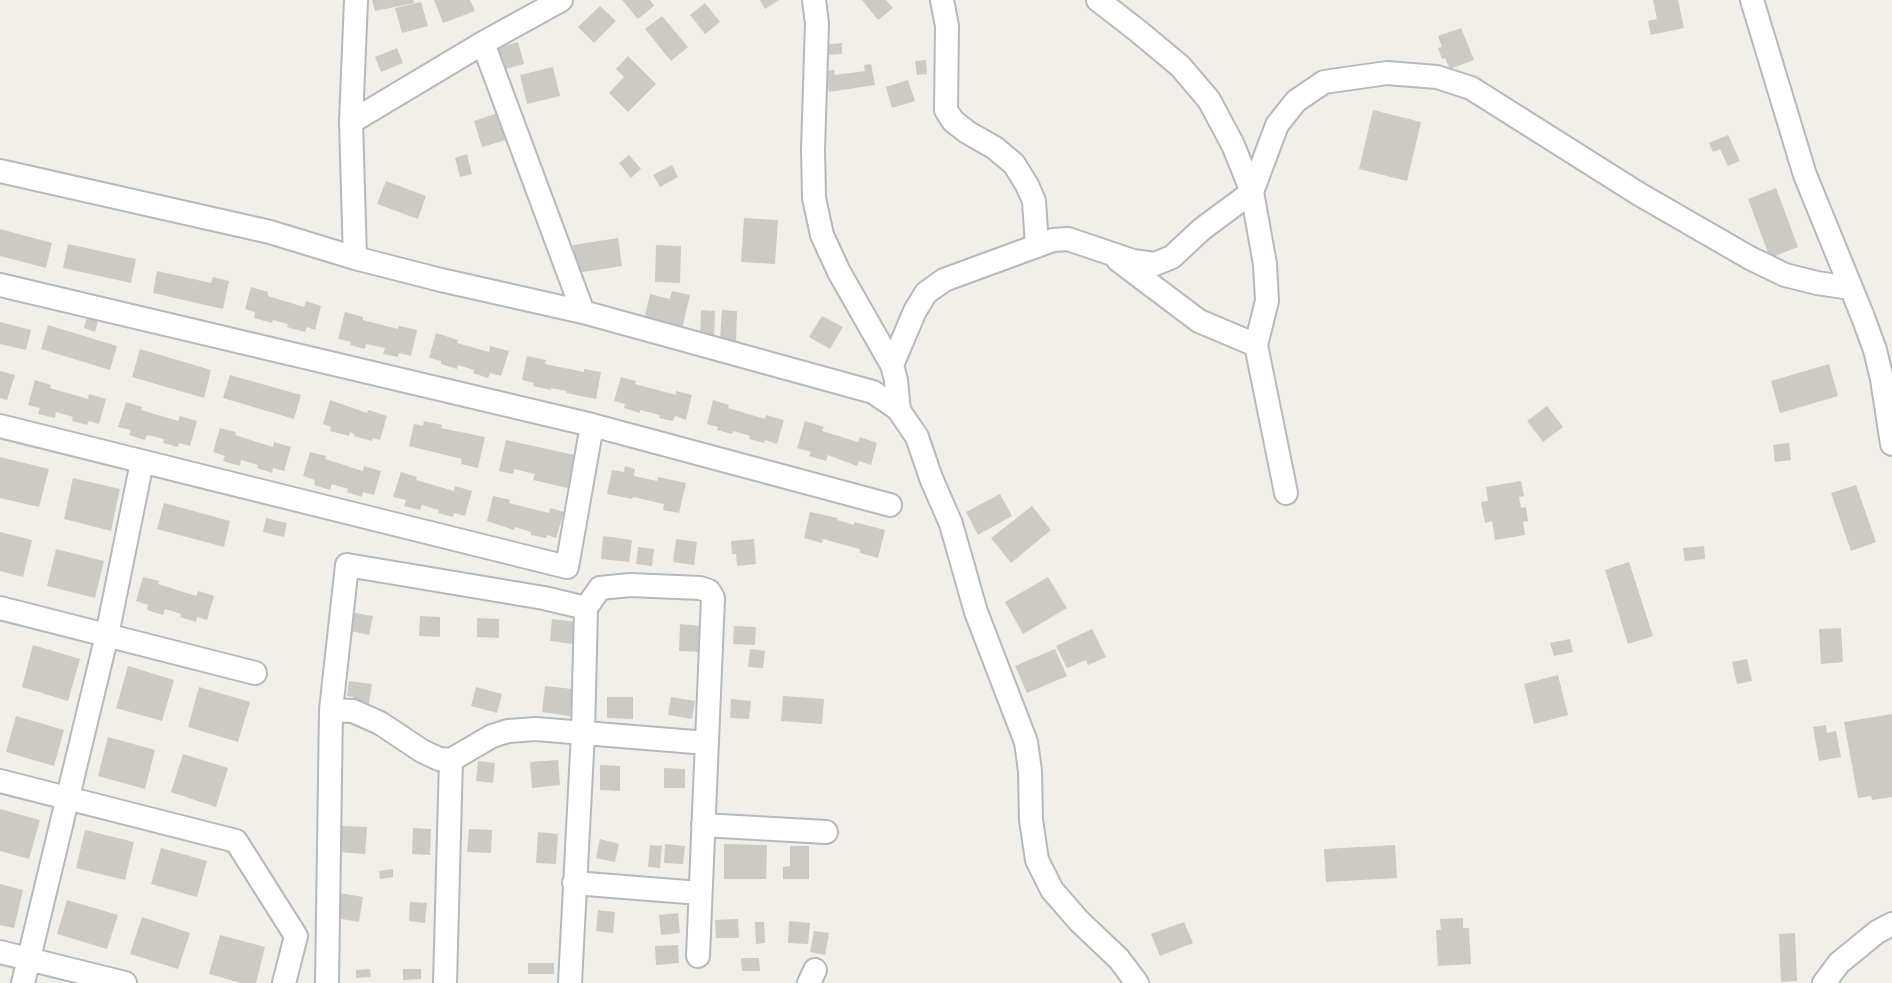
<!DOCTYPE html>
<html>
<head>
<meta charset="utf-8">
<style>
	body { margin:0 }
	canvas { display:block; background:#f1efe8 }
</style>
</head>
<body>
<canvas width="1892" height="983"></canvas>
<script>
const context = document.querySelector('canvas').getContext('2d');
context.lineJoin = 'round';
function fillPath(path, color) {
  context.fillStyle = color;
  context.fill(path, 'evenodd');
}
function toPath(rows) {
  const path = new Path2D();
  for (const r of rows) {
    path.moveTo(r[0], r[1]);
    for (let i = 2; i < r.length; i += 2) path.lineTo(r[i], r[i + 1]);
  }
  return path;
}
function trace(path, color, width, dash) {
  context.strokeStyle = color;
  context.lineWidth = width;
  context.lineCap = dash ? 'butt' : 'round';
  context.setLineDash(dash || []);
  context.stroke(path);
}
const building = toPath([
	[372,0,413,0,414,3,375,11],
	[434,0,470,0,475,11,443,23],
	[622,0,650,0,654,6,638,19],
	[760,0,779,0,765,9],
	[862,0,886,0,893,8,878,20],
	[1653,0,1678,0,1684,28,1651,35,1648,21,1657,19],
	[421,2,428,26,402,33,395,8],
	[705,3,720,22,705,34,690,15],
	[600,6,616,21,594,43,578,27],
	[662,16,688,47,671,61,645,29],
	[1461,28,1474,60,1450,69,1445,58,1442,59,1438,48,1442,47,1438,36],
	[518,42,524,64,502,70,496,48],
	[842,43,842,54,823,55,822,45],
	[397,48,403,63,381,72,375,57],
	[628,56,656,84,628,112,609,93,624,77,616,69],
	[926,60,927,74,917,75,915,61],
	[871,64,875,85,829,92,826,71,834,70,835,75,865,71,864,65],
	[553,67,560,96,527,104,520,75],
	[908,80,915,101,892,108,886,87],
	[1373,110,1421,122,1407,181,1359,169],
	[498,113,506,140,482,147,474,121],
	[1728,135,1740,161,1728,166,1720,149,1713,152,1709,143],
	[467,154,472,174,460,177,455,158],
	[629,155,641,169,631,178,619,163],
	[672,165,678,177,660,187,653,175],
	[386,181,426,196,418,219,377,204],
	[1776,188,1798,247,1770,258,1748,199],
	[744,218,778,220,775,264,741,262],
	[0,229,52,243,46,268,0,256],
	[618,238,622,266,577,273,573,245],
	[68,244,136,259,131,283,63,268],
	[656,245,681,246,680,283,655,282],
	[157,271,211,283,213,277,229,281,223,309,153,293],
	[251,287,268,292,268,296,304,307,306,301,321,306,315,330,307,327,305,332,287,327,288,324,273,320,272,323,254,318,255,312,245,309],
	[672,291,690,295,682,329,644,320,650,294,670,299],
	[701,310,715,311,714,338,700,338],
	[722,310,737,311,736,341,720,340],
	[345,312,363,317,363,320,398,329,399,326,417,330,411,356,399,353,398,357,383,354,385,348,366,344,365,349,350,345,351,342,338,339],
	[822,316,843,327,830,349,809,337],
	[87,317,98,320,95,332,84,328],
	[0,322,31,330,26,350,0,344],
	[48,325,117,346,110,370,41,349],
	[436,333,458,340,457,343,489,352,490,346,509,351,501,376,490,373,488,378,473,373,474,370,458,365,457,369,441,364,441,361,429,358],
	[140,349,211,370,204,398,132,377],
	[527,356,546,360,545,364,584,372,584,369,601,372,596,399,566,393,567,391,551,388,551,390,533,386,534,383,522,380],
	[1829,364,1838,396,1780,413,1771,381],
	[0,371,15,375,7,400,0,398],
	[230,375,301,395,294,419,223,398],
	[621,377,636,381,635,384,676,395,676,391,692,395,686,420,675,416,673,421,659,418,660,415,640,410,640,413,624,408,625,404,614,401],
	[35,380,51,385,50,388,88,399,89,394,106,399,99,424,89,421,87,425,72,421,73,417,56,412,55,418,38,414,40,408,28,405],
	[330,400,367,413,368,410,387,416,380,440,373,438,372,441,354,436,354,434,350,432,349,436,330,431,331,427,323,424],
	[713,400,729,405,728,408,765,419,766,415,784,420,777,444,765,440,764,443,749,439,750,436,733,431,732,434,717,430,718,427,707,424],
	[126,402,142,407,141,410,178,421,180,416,197,421,190,446,179,443,178,447,163,443,164,439,147,435,145,440,129,435,131,430,118,427],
	[1547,406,1563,427,1543,442,1527,421],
	[424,421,442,425,441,428,485,437,478,468,461,464,462,459,409,446,414,424,423,426],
	[805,421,824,427,822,431,858,442,860,437,877,443,871,465,859,461,857,466,828,455,826,461,809,456,811,452,797,448],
	[220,428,236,432,235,435,273,447,274,442,291,447,284,471,273,468,272,473,257,468,258,465,241,460,240,466,223,461,225,456,213,452],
	[506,440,579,456,572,489,533,480,535,474,514,469,513,474,499,471],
	[1789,443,1791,460,1775,462,1773,445],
	[310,452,326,456,325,459,363,471,364,466,381,471,374,495,363,492,362,497,347,492,348,489,332,484,330,490,314,485,315,480,303,476],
	[0,457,49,469,39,507,0,498],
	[625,466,635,469,634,476,657,481,658,477,686,483,679,513,663,510,664,504,633,497,632,499,607,494,612,470,624,472],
	[401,472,417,477,416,480,454,491,455,486,472,491,465,516,454,513,453,517,438,513,439,510,422,505,420,510,404,506,406,500,393,497],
	[73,478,120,489,111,531,64,519],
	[1521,481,1524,496,1519,497,1521,508,1526,507,1528,521,1523,522,1525,535,1495,540,1492,521,1485,523,1481,502,1488,501,1486,487],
	[1856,485,1876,542,1851,551,1831,493],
	[1000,494,1012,516,978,535,966,512],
	[493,496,510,500,509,503,549,513,550,508,564,512,556,538,547,535,546,538,531,535,531,532,515,527,514,530,487,521],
	[164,503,230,521,224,547,157,529],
	[1032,506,1051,530,1011,563,991,538],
	[810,512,838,518,837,520,854,525,854,522,885,530,878,558,860,553,860,549,823,539,822,543,804,538],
	[266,518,287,523,284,537,263,532],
	[0,532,32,540,23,577,0,571],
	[603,536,632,540,629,562,601,559],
	[676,539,697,542,694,565,673,562],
	[754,539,756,564,737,566,736,554,732,554,731,541],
	[1704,546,1705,559,1685,561,1683,548],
	[638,547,654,549,652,566,636,564],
	[56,549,104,561,95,598,47,586],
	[1629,562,1653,636,1628,644,1605,570],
	[143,577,159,581,158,584,196,596,198,591,214,596,207,620,197,617,196,622,180,617,181,614,165,609,163,615,147,610,148,605,136,601],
	[1048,577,1067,608,1023,634,1005,602],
	[349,612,373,616,369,635,346,630],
	[420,616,440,617,440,637,419,636],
	[477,618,499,619,499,638,477,637],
	[552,619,576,622,573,644,550,641],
	[680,624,701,626,700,652,679,651],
	[734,626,756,627,755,645,733,644],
	[1841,628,1843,662,1821,664,1819,629],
	[1092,629,1106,657,1088,665,1086,660,1067,668,1056,646],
	[1570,639,1573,652,1554,656,1550,643],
	[33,645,80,659,68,701,22,687],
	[750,649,765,651,763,668,748,667],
	[1055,649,1067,676,1027,693,1015,666],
	[1747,659,1752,681,1737,684,1732,662],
	[128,666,174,680,162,721,116,708],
	[1558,675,1568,715,1534,724,1524,684],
	[349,681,372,684,368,708,352,705,353,697,347,696],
	[545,686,573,689,570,716,542,712],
	[199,687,250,702,238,742,188,727],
	[476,687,502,694,497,713,471,706],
	[783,696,824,699,822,724,781,721],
	[607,697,633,697,633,719,607,718],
	[671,697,695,701,692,719,668,715],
	[731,699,751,701,749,719,730,718],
	[1892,714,1892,797,1872,800,1871,796,1858,798,1844,722],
	[16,716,64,730,54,766,6,752],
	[1826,725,1827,733,1836,731,1841,757,1819,761,1813,727],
	[108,737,155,750,145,789,98,776],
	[183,754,228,768,216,807,171,792],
	[558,760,560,785,532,788,530,762],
	[478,761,495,763,493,783,476,781],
	[600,765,620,766,620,791,600,790],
	[664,768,685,769,685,788,664,788],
	[0,809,40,820,29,859,0,851],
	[341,826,367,827,365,854,339,852],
	[413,828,431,829,430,855,412,854],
	[469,829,492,830,491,853,467,852],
	[85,830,134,842,125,880,76,868],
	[538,832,558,834,556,864,536,863],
	[600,839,619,844,615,862,596,858],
	[665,844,685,846,683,864,664,863],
	[724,844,767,845,766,879,724,879],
	[650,845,662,846,660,868,648,867],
	[1395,845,1397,878,1326,882,1324,849],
	[790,846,809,846,809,879,783,879,783,867,790,866],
	[161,848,207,861,197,897,151,884],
	[393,869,393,877,380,879,379,871],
	[0,884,23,890,14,928,0,925],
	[340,893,363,897,359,922,336,918],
	[67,900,118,915,107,949,57,934],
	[410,902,427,903,425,923,409,921],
	[598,910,615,912,613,933,596,931],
	[678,913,680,933,661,935,659,915],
	[142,917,190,933,178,969,130,954],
	[1463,918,1463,928,1469,928,1471,964,1438,966,1436,930,1441,930,1440,919],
	[738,919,739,938,716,938,715,920],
	[789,921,810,923,808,944,788,943],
	[755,922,764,922,765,943,756,944],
	[1184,922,1193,943,1160,956,1151,934],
	[814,931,829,933,825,955,810,952],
	[1795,933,1797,981,1781,982,1779,934],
	[220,935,265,947,256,983,241,983,209,974],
	[678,945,679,963,656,965,655,946],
	[741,958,759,958,760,971,742,971],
	[528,963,554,963,554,974,528,974],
	[370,969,371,977,356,978,356,970],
	[403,969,421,969,421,979,403,980]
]);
const minor = toPath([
	[814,0,817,23,813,150,814,198,822,235,839,272,892,365,896,380,899,411],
	[942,0,947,26,946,110,953,121,967,132,995,148,1014,164,1027,185,1034,201,1037,246],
	[1098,0,1138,31,1180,66,1209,100,1233,145,1252,192,1265,264,1267,301,1256,345],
	[1752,0,1805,175,1863,317,1875,350,1882,379,1892,444],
	[483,43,583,312],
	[351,122,483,43,561,0],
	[0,171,270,232,355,258,441,280,583,312,873,392,898,409,917,437,931,478,951,524,976,612,1026,742,1030,771,1031,820,1037,860,1052,890,1079,921,1119,959,1137,983],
	[355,258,351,122,356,0],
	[1118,260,1199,321,1256,345,1286,493],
	[0,285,592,425,890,505],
	[892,365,915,311,926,293,944,280,1053,240,1068,239,1133,261,1155,264,1172,257,1202,229,1252,192,1277,125,1296,101,1324,82,1387,73,1437,77,1471,88,1639,194,1750,258,1785,275,1817,283,1850,288],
	[0,426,567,567,592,425],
	[0,608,255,673],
	[331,710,353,711,380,723,422,751,439,759,451,760,492,736,508,731,536,729,707,743],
	[0,781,236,841,296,936,284,983],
	[703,825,826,832],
	[574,883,700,893],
	[0,952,125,983],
	[23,983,107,635,142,462],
	[327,983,331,710,347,565,544,598,586,608,600,588,630,585,700,588,709,591,713,598,698,956],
	[445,983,451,760],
	[570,983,583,733,586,608],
	[809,983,815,970],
	[1824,983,1839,963,1877,932,1892,924]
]);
fillPath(building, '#cccac5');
trace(minor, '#b5b8bc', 26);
trace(minor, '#fff', 22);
</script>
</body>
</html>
